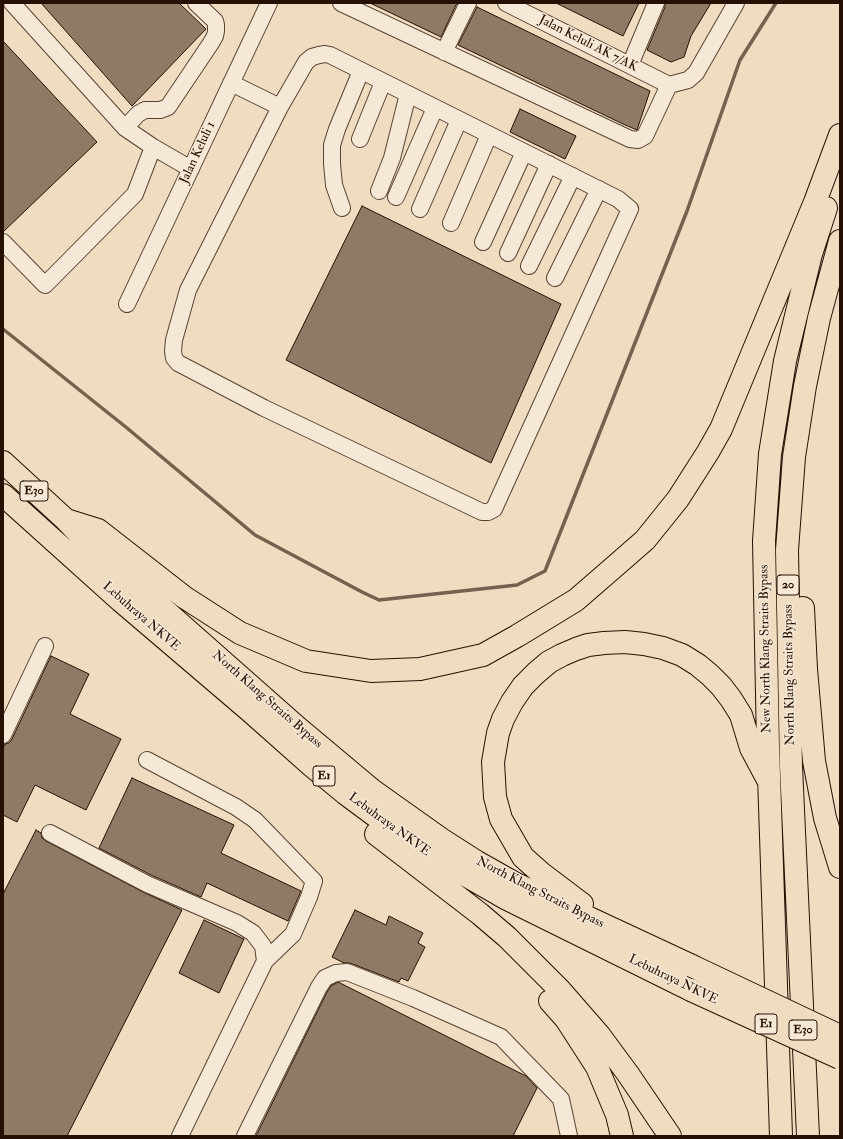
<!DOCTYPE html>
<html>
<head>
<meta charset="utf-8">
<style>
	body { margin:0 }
	#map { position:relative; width:843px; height:1139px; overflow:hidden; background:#efdcc1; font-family:"IM FELL Double Pica",serif }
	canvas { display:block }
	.frame { position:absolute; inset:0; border:4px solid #261003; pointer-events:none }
</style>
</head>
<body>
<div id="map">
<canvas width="843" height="1139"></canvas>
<div class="frame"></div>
</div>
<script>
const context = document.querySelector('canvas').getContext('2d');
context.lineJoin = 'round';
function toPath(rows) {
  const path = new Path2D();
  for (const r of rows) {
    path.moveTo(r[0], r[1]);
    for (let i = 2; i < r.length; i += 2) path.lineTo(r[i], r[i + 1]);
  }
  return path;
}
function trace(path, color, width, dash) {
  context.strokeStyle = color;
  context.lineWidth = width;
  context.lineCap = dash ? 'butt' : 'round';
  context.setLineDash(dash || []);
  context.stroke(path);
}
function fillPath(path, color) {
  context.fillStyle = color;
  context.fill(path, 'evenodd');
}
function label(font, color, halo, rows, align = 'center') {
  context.font = font + ' "IM FELL Double Pica",serif';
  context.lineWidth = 3;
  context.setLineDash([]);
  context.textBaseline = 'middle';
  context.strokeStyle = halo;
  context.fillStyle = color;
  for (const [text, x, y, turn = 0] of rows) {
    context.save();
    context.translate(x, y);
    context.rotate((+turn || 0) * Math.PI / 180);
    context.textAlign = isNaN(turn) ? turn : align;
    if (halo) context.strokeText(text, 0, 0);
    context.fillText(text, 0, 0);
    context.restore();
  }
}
const stream = toPath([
	[3,329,127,428,255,535,362,592,379,600,517,585,545,571,687,211,740,60,776,3]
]);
const building = toPath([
	[41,3,179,3,206,29,132,106,41,3],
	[370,3,457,3,441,37,370,3],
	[556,3,639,3,623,36,556,3],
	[665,3,711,3,691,36,684,57,671,62,647,50,665,7,665,3],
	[477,7,650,91,637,130,623,124,458,45,477,7],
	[3,41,97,142,3,232,3,41],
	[520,109,576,136,565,159,510,132,520,109],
	[362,206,561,304,491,463,286,360,362,206],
	[51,656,89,674,70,714,121,739,86,810,35,785,17,822,3,815,3,748,5,744,9,743,12,739,51,656],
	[132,778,234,825,221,853,301,891,288,921,207,883,201,897,151,875,99,848,132,778],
	[36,830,41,833,42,838,46,841,143,892,182,910,67,1136,3,1136,3,894,36,830],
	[355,910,386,925,389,916,423,933,418,943,425,947,408,981,401,978,399,982,350,963,344,963,332,957,355,910],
	[204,920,244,939,219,993,179,973,204,920],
	[338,982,526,1076,537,1088,513,1136,256,1136,327,992,331,986,338,982]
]);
const minor = toPath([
	[12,3,125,128,153,147,191,169],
	[341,3,630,139,638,140,645,136,669,85],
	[506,3,669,85],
	[444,52,468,3],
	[630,65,656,3],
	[231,83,280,107,306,62,312,57,319,55,325,54,330,55,618,199,630,209,494,509,488,512,482,512,264,408,178,363,174,358,173,351,174,340,188,290,280,107],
	[669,85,688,80,696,73,736,3],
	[125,128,138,114,145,110,160,110,168,107,211,43,215,36,216,31,216,25,215,21,196,3],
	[360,139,383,82],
	[379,191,392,158,408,94],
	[396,197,435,108],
	[342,208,334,185,332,164,332,145,337,129,361,71],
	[420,209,459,120],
	[451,223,489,135],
	[3,242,45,285,135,194,153,147],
	[483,242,524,152],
	[508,253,549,164],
	[529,266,573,176],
	[555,278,599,189],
	[127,304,269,3],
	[3,735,45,646],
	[147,760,236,807,255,820,314,881,309,897,293,934,265,961,180,1136],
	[50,833,147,884,237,923,253,933,263,946,265,961],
	[245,1136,319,987,325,978,336,973,347,972,413,998,501,1037,561,1099,569,1136]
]);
const highway = toPath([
	[3,462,66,520,83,538,298,728,372,790,441,839,477,862,516,884,692,966],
	[3,495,121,601,250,711,312,766,346,794,381,820,439,860,507,899,691,990],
	[66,520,98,530,184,597,240,633,306,661,371,671,420,669,483,655,517,636,576,600,606,574,645,540,678,499,708,452,721,429,815,202,840,135],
	[803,608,806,669,814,761,825,818,840,867],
	[376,834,480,914,507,937,559,989,600,1036,628,1074,670,1136],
	[582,904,541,873,523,857,501,819,495,797,493,762,498,733,503,719,512,702,523,686,536,673,549,662,562,655,576,649,588,645,604,643,625,642,644,644,663,648,682,655,698,665,710,675,721,686,731,699,741,715,751,748,767,778],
	[550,1001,566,1019,597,1067,617,1115,622,1136],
	[781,1136,768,746,764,541,770,454,785,361,811,254,826,208],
	[808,1136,791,766,787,550,794,457,805,386,819,318,840,241]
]);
const highwayBridge = toPath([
	[692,966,840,1036],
	[691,990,840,1058]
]);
const shields = [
	[34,491,28],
	[788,585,22],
	[324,776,22],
	[766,1024,22],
	[803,1030,28]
];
const shieldNames = [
	["E30",34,491],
	["20",788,585],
	["E1",324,776],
	["E1",766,1024],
	["E30",803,1030]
];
const streetNames = [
	["Jalan Keluli AK 7/AK",588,44,27],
	["Jalan Keluli 1",198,153,-65],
	["Lebuhraya NKVE",141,617,41],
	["New North Klang Straits Bypass",766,649,-91],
	["North Klang Straits Bypass",790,675,-91],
	["North Klang Straits Bypass",267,700,41],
	["Lebuhraya NKVE",389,825,36],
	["North Klang Straits Bypass",540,893,27],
	["Lebuhraya NKVE",673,980,26]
];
trace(stream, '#76614e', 3.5);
fillPath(building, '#8f7a66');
trace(building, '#261003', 1);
trace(minor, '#584332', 18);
trace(highway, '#261003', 24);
trace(minor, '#f5e8d7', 16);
trace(highway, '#efdcc1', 22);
trace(highwayBridge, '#261003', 24, []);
trace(highwayBridge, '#efdcc1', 22);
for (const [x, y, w] of shields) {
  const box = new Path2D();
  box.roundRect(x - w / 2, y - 10, w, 20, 3);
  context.fillStyle = '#f5e8d7';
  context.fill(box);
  trace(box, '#261003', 1);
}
label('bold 12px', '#261003', null, shieldNames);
label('13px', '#261003', '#f5e8d7', streetNames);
</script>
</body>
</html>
